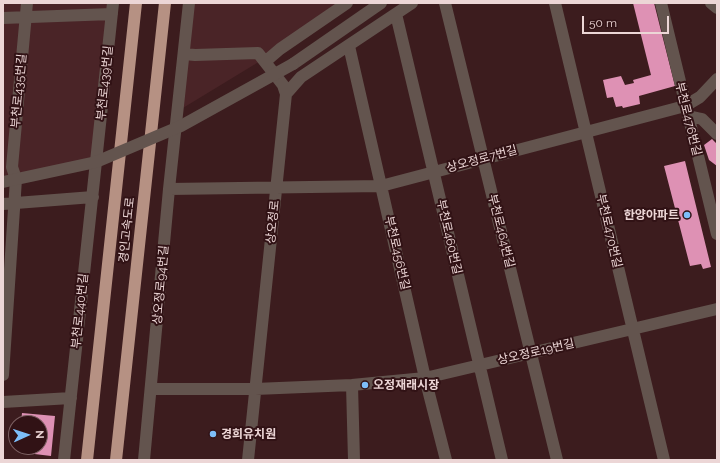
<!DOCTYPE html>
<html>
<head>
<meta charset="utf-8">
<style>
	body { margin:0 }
	#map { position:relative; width:720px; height:463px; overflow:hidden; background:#3c1c1e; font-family:Raleway,sans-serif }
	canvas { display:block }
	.frame { position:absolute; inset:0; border:4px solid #ecd6d6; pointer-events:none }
	.north { position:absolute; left:8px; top:415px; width:40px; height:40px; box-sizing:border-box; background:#311215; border:1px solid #7c6062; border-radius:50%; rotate:87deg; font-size:11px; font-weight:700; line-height:16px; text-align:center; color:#ecd6d6 }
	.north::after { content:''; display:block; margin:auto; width:14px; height:18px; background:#7dbef9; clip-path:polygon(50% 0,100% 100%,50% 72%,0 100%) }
	.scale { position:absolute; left:582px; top:16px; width:87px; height:18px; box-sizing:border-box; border:2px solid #ecd6d6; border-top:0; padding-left:5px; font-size:12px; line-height:14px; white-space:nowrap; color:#ecd6d6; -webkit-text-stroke:3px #311215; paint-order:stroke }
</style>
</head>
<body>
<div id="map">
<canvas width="720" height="463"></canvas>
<div class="frame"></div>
<div class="north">N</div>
<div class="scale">50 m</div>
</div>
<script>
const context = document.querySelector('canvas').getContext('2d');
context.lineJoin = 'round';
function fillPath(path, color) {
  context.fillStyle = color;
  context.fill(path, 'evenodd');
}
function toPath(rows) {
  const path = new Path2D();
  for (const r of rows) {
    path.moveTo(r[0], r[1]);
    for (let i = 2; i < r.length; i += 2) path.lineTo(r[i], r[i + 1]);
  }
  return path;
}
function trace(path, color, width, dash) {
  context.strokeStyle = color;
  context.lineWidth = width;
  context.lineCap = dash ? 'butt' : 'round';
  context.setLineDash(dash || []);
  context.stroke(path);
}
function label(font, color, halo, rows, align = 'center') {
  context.font = font + ' Raleway,"Noto Sans KR",sans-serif';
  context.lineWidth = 4;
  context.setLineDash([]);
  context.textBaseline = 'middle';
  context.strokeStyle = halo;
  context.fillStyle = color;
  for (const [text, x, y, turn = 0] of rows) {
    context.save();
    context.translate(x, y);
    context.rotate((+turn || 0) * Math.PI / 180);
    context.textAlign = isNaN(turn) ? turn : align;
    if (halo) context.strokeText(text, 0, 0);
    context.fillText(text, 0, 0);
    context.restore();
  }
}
const built = toPath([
	[3,3,113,3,96,162,3,182],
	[190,3,347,3,280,49,178,111]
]);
const building = toPath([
	[633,3,654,3,675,86,639,96,640,104,623,108,622,106,616,107,613,97,607,98,603,80,621,76,625,85,634,83,633,80,651,75],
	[712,139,717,144,717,166,709,160,704,145],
	[685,161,711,267,703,269,701,264,690,266,664,166],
	[22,413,55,416,51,456,18,452,18,447,40,447,40,423,21,423]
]);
const minor = toPath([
	[445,3,557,460],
	[555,3,664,460],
	[661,3,717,234],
	[711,3,717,8],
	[396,14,502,460],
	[3,18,112,14],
	[349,46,425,378,446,460],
	[184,54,195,55,258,53,283,85,286,94,248,460],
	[266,61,280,49,347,3],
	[293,64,381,3],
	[286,94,301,77,412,3],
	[688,116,702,119,717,134],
	[169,189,381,186,685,106,700,97,717,79],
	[3,204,93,197],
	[3,375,16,179,12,167,27,3],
	[352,385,354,460],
	[152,389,255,389,352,385,425,378,717,309],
	[3,402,71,398],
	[64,460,113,3],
	[144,460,169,189,189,3]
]);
const highway = toPath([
	[87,460,136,3],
	[116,460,165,3]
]);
const minorBridge = toPath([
	[3,182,96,162,181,126,293,64]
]);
const markers = [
	[687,215,4,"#7dbef9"],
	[365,385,4,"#7dbef9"],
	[213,434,4,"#7dbef9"]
];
const streetNames = [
	["부천로439번길",105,83,-84],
	["부천로435번길",19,91,-85],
	["부천로476번길",688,119,76],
	["상오정로7번길",482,159,-15],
	["상오정로",273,222,-84],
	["경인고속도로",127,230,-84],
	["부천로464번길",501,231,76],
	["부천로470번길",609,231,77],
	["부천로460번길",449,237,77],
	["부천로456번길",397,253,77],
	["상오정로94번길",161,285,-85],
	["부천로440번길",80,311,-84],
	["상오정로19번길",536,352,-13]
];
const poiNames = [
	["한양아파트",679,215,"right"],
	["오정재래시장",373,385],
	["경희유치원",221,434]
];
fillPath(built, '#4a2427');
fillPath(building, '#de91b4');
trace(minor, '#63544e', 12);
trace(highway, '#b69183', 12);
trace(minorBridge, '#63544e', 12);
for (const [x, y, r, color] of markers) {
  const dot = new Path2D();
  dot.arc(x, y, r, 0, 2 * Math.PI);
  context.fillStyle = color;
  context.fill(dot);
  trace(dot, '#311215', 1.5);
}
label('12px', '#ecd6d6', '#311215', streetNames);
label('bold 12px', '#ecd6d6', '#311215', poiNames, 'left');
</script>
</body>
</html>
